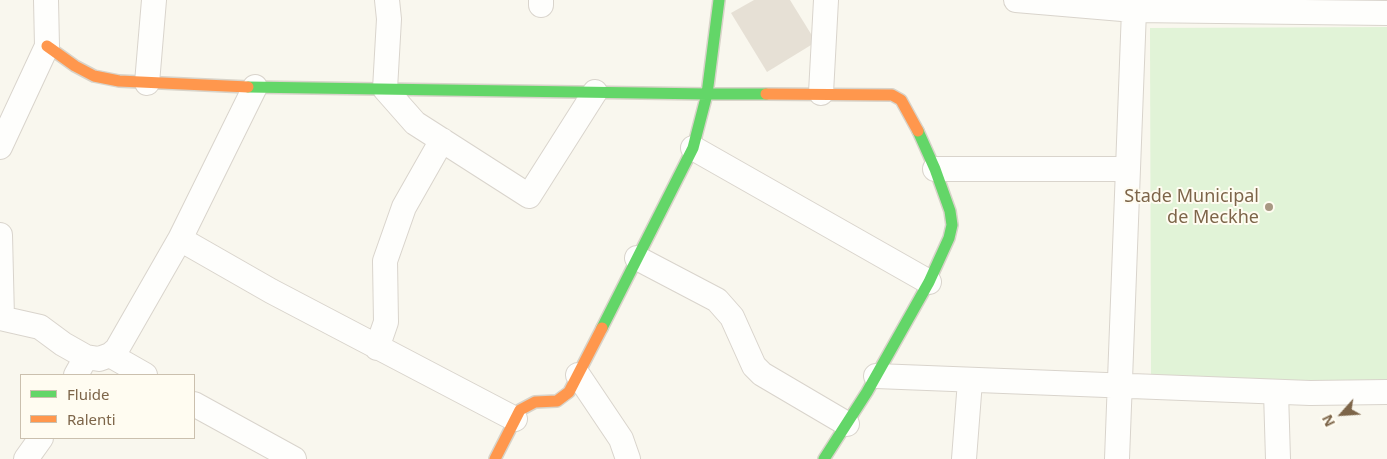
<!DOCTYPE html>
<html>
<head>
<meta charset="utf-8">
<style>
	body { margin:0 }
	#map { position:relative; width:1387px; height:459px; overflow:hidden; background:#f9f7ee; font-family:"Noto Sans",sans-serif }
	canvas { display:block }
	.legend { position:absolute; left:20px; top:374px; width:175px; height:65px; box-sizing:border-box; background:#fffcf1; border:1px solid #cbc0ae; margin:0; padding:6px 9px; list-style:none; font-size:15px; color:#7d6549 }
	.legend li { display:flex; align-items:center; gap:10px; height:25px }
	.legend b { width:25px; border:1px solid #cbc0ae }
	.north { position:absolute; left:1317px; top:389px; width:50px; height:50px; -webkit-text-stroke:4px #fffcf1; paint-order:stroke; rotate:244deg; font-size:14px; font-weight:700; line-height:20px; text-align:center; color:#7d6549 }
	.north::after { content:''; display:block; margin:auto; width:18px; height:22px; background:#7d6549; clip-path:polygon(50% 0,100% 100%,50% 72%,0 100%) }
</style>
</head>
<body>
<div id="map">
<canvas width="1387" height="459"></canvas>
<ul class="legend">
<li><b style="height:6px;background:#63d668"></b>Fluide</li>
<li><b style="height:6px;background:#ff974d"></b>Ralenti</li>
</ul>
<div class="north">N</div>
</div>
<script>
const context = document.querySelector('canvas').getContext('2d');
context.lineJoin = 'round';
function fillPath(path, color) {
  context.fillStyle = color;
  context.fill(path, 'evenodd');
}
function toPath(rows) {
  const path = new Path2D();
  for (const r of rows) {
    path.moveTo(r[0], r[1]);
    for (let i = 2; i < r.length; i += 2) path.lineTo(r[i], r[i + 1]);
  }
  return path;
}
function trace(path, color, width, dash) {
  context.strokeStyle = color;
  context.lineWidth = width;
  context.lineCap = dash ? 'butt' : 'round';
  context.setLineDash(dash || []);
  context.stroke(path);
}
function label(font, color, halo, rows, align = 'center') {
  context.font = font + ' "Noto Sans",sans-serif';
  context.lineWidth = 4;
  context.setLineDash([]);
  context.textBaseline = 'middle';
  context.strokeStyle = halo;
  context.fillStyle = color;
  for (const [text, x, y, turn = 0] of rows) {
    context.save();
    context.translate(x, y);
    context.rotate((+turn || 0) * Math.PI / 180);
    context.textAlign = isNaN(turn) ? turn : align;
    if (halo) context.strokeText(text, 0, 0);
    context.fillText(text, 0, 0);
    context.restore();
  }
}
const green = toPath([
	[1387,27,1387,387,1151,386,1150,28]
]);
const building = toPath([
	[754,0,790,0,816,42,767,72,731,13]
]);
const street = toPath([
	[387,0,389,19,385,89,415,123,529,196,595,92],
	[541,0,541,5],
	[1016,0,1134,10,1387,13],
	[147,83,154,0],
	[821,93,826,0],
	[0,147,47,46,46,0],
	[693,148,929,282],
	[935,169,1128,169],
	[0,235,2,318],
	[180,239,271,291,515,419],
	[637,258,717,300,732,317,754,366,762,374,847,424],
	[0,318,40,327,63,344,86,357,99,359,110,355,117,349,180,239,255,87],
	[377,348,386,322,385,261,404,207,442,140],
	[110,355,145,375],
	[76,375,86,357],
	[578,375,621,439,628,459],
	[876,376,1310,393,1387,392],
	[1276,392,1278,459],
	[194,404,294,459],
	[26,459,41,438],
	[964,459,970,381],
	[1117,459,1134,10]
]);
const fast = toPath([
	[248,87,707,94,719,0],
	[602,328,693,148,707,94,766,94],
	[824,459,867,392,929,282,949,238,952,225,950,211,935,169,918,131]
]);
const slow = toPath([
	[47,46,75,66,94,76,119,81,248,87],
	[766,94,892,95,901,100,918,131],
	[495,459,520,410,535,402,557,401,569,392,602,328]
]);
const markers = [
	[1269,207,5,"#a89883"]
];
const poiNames = [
	["Stade Municipal",1259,197],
	["de Meckhe",1259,218]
];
fillPath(green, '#e1f3d7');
fillPath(building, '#e6e0d5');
trace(street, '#d9d4cc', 26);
trace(fast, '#d8d3c9', 14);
trace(slow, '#d8d3c9', 14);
trace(street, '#fefefc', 24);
trace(fast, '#63d668', 11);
trace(slow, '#ff974d', 11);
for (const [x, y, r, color] of markers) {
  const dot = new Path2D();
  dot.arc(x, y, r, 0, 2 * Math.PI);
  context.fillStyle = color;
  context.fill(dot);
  trace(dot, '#fffcf1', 2);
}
label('18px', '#7d6549', '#fffcf1', poiNames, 'right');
</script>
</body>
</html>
